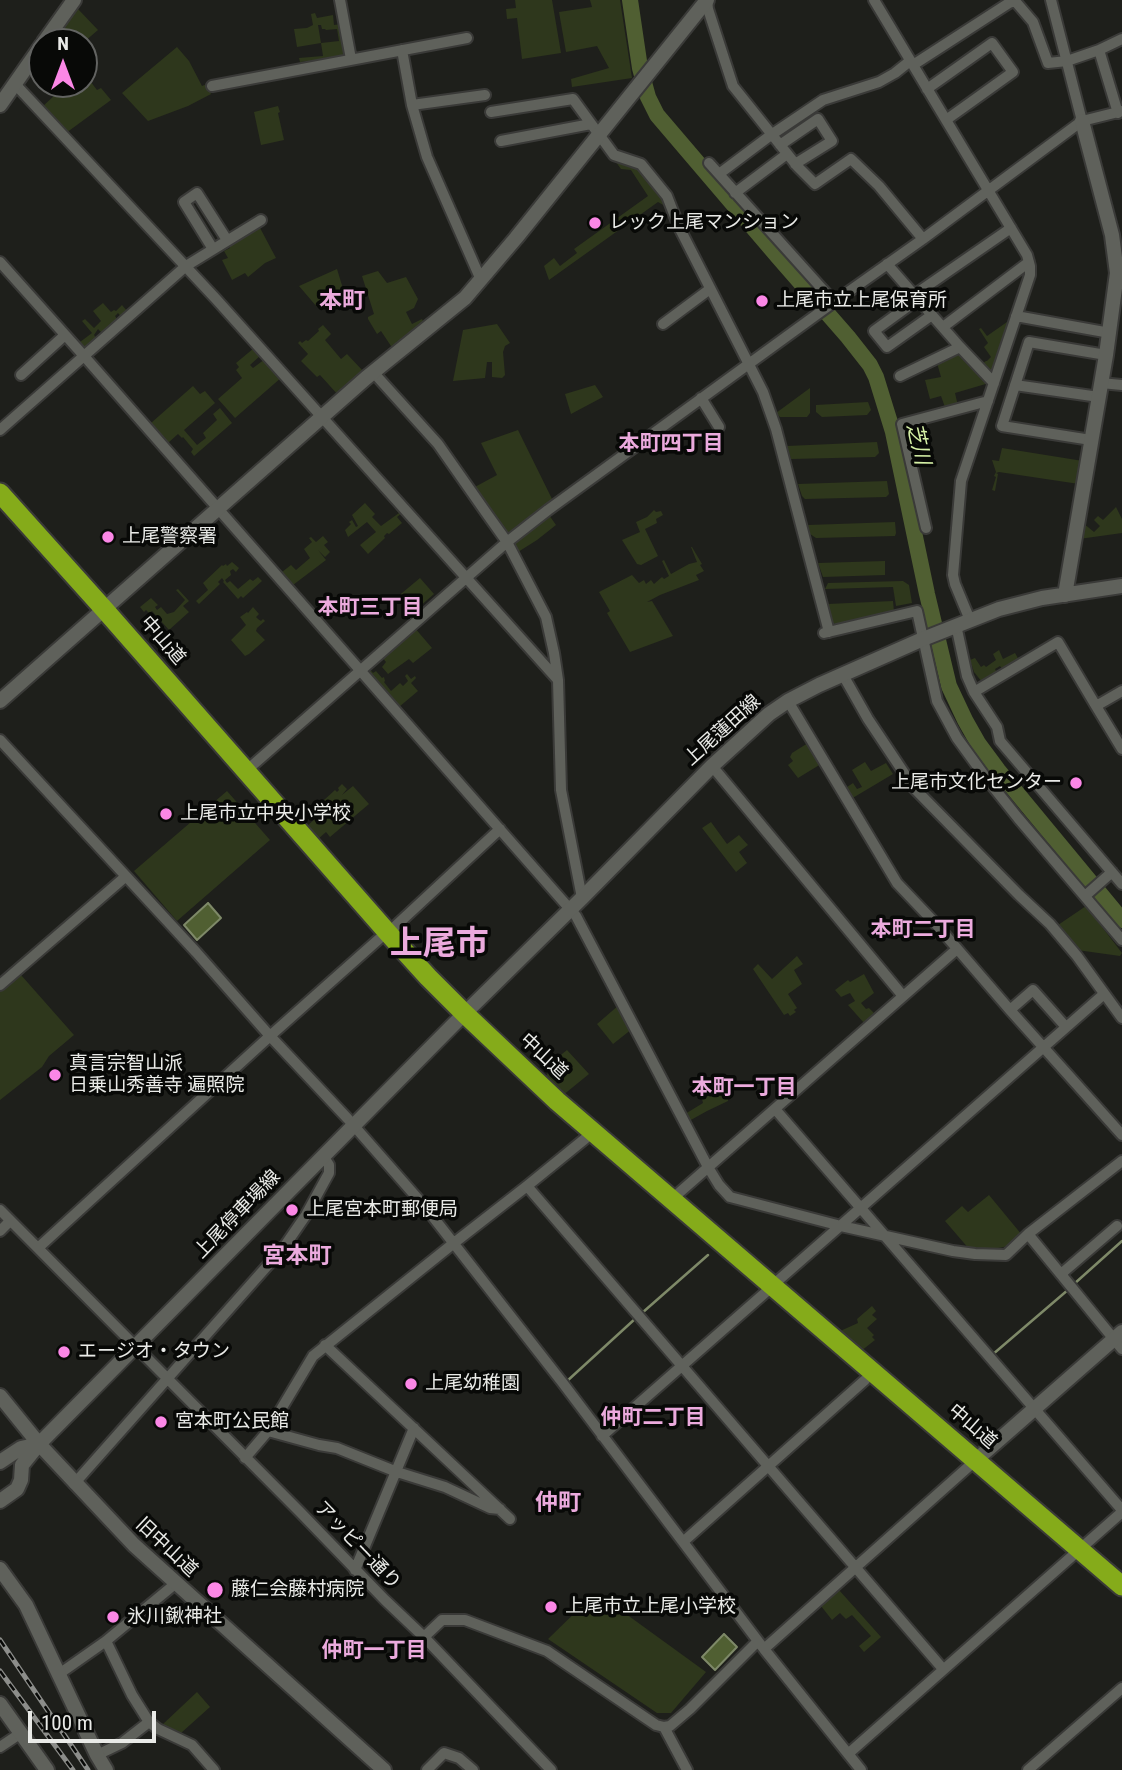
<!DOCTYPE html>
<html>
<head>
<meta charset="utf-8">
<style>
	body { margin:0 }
	#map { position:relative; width:1122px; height:1770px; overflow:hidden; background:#1e1f1b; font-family:"Roboto Condensed",sans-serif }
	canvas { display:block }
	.north { position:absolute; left:28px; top:28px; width:70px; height:70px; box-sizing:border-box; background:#080907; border:2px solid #626361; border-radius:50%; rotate:0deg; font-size:19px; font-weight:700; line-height:28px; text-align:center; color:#e9eae7 }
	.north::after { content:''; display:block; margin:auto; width:24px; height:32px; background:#fb87e6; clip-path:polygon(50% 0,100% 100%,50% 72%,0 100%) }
	.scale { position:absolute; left:28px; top:1711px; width:128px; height:32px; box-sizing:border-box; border:4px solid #e9eae7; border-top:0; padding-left:9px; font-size:21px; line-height:24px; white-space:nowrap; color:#e9eae7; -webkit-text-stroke:5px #080907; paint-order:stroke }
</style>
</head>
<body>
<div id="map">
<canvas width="1122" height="1770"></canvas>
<div class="north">N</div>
<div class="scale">100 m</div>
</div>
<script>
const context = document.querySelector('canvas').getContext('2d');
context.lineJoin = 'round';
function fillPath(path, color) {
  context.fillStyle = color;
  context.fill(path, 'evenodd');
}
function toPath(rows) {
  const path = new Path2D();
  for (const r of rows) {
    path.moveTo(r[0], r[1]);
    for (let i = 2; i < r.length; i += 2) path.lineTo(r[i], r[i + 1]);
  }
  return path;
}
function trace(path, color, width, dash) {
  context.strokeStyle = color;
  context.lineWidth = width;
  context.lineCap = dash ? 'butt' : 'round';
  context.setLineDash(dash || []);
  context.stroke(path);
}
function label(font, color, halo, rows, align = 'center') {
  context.font = font + ' "Roboto Condensed","Noto Sans JP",sans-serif';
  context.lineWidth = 7;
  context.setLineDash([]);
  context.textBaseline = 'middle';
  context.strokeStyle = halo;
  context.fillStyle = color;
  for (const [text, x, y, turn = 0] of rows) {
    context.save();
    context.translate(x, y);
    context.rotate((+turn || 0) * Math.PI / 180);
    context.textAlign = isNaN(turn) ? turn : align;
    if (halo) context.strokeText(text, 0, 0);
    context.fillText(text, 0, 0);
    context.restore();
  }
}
const green = toPath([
	[515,0,552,0,561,53,522,59,517,18,507,19,506,9,516,8],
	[590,0,620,0,632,78,572,87,571,79,609,68,597,46,566,52,559,12,592,7],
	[78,9,98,30,84,42,64,28],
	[315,13,317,18,333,15,334,25,342,24,347,55,345,58,309,64,308,61,300,62,299,58,323,56,321,43,339,41,337,29,326,30,325,29,322,29,321,25,318,25,321,43,297,47,294,29,307,28,313,25,311,14],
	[177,47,189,61,202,86,207,84,211,94,188,106,148,121,122,93],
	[84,73,97,90,101,88,111,100,66,133,42,107,56,94,48,84,84,84],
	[278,106,280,112,278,113,284,140,261,145,254,112],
	[613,158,638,166,662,196,665,206,658,202,549,280,544,266,554,258,560,266,577,253,574,249,648,196,631,170,621,169],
	[259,226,276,258,265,263,248,277,245,273,232,280,222,260,228,258,224,251,230,248,228,243],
	[337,269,345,295,317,307,299,286],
	[378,271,387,283,406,277,418,299,414,308,406,312,412,324,422,319,424,323,393,349,381,331,377,334,368,319,368,317,374,314,362,276],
	[103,303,111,312,114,310,116,311,122,305,127,311,122,318,118,313,115,316,119,322,104,335,98,329,94,335,98,340,87,350,80,342,92,333,82,321,85,319,94,328,101,321,93,311],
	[1007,322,1011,322,994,375,980,365,986,361,987,361,991,357,984,347,988,343,979,329,981,328,987,336],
	[497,324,510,343,505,346,503,352,505,375,502,378,492,377,492,362,487,362,485,378,453,381,463,330],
	[323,325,331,334,325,340,341,359,347,354,363,371,363,374,339,396,320,375,317,377,301,361,308,354,298,343,300,341,302,343,306,340,308,341,319,331,318,329],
	[254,348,261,355,250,365,253,368,265,359,282,377,235,418,218,399,242,378,236,370,239,367,236,363],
	[960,352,989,383,955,393,958,406,946,410,941,396,930,399,925,380,941,377,937,363],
	[595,385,603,397,571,414,565,394],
	[193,386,200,394,205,391,215,403,184,430,197,445,206,438,203,433,217,420,213,414,220,408,232,423,194,456,191,452,193,449,183,437,182,438,178,434,168,443,151,423],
	[810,388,810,413,807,417,780,417,776,413],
	[868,402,871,410,867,415,822,417,816,412,816,405],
	[518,430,554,503,510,535,507,535,473,488,497,475,481,443],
	[877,442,879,453,875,457,791,459,787,446],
	[1002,448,1083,461,1079,484,999,472,996,473,998,474,995,491,992,490,996,477,994,476,996,472,992,460,999,461],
	[887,481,889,494,886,497,805,499,802,496,798,484],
	[391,499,403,512,397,517,402,523,389,534,387,533,384,536,385,538,368,554,360,545,376,532,367,522,348,537,345,530,351,524,349,522,352,520,356,527,358,526,352,515,365,503,375,514,372,517,381,526,399,513,389,501],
	[1116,507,1122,519,1122,533,1079,539,1083,523,1094,532,1100,526,1094,520,1098,516,1103,520],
	[654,510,656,512,661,511,663,515,656,519,657,523,645,529,658,556,641,565,637,564,622,540,640,532,636,522,647,517],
	[549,515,556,525,537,540,518,552,512,543],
	[895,522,896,533,895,536,816,538,810,534,808,525],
	[323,536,328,542,324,545,330,552,325,557,318,550,326,560,293,585,282,572,291,565,296,570,310,558,304,549,312,542,309,538,311,537,316,542],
	[691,547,692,547,702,564,700,565,704,571,696,575,699,580,660,595,647,602,652,601,673,636,630,652,607,613,610,611,599,592,632,575,639,583,644,580,646,584,651,580,654,584,662,577,664,579,669,576,662,561,664,560,671,574,689,564,697,562],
	[885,561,885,575,823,577,818,563],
	[232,562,239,568,236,572,233,569,230,571,231,575,225,580,227,583,230,581,238,589,250,579,253,581,258,577,262,581,243,598,241,596,238,599,223,582,224,581,222,578,218,582,220,584,199,604,196,601,208,590,203,583,222,565,223,566,226,564,227,566],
	[420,578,434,594,410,615,396,598],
	[903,581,909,585,912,603,896,606,893,587,825,589,828,583],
	[178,589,189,601,183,606,189,612,169,630,152,611,149,613,146,610,144,612,140,607,151,598,158,605,155,607,157,610,161,607,167,614,174,612,185,600,176,590],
	[893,601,894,612,838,626,832,622,828,604],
	[253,607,259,614,256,617,258,619,261,621,263,619,265,621,257,628,256,631,265,640,249,654,245,656,231,640,246,625,240,617,247,612,248,613],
	[414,627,432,648,413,663,409,659,388,674,382,667,386,662,382,657],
	[999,650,1003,659,1015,653,1019,660,1003,670,1000,666,995,669,997,673,982,682,974,672,970,660,975,658,981,667,984,665,986,667,996,660,993,654],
	[369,668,373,673,376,671,382,678,384,677,385,681,384,682,391,691,400,683,403,686,408,681,405,676,407,674,411,679,415,676,416,678,411,683,418,691,399,707,367,670],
	[808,743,821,764,798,778,788,765,793,761,790,757,792,753],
	[865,762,871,771,886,763,893,774,851,799,844,789,853,783,857,789,862,787,852,770],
	[342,784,347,789,342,795,353,786,369,804,330,837,326,832,317,840,306,827,327,808,322,803,324,800,335,790,337,792,339,790,338,788],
	[227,791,270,840,177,921,134,871],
	[711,822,727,844,739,835,748,845,739,852,747,863,736,872,702,828],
	[1086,906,1122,953,1120,956,1077,950,1058,925],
	[797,956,803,964,794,970,802,984,788,994,797,1008,794,1010,796,1012,790,1016,788,1013,784,1015,753,969,758,964,772,979],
	[864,974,874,993,861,1003,866,1009,869,1008,876,1015,864,1023,848,1005,855,1001,850,993,841,997,835,990,848,980,850,982],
	[21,975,74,1035,49,1056,42,1067,0,1100,0,991],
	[619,1005,632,1029,613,1044,597,1024],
	[567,1050,589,1074,562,1096,543,1079,550,1071,547,1066],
	[721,1076,732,1098,728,1099,728,1101,707,1111,689,1121,685,1114,703,1103,702,1099,712,1094,707,1083],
	[989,1195,1022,1235,1009,1246,982,1251,970,1250,945,1221,962,1206,968,1212],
	[872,1306,876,1311,872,1315,877,1319,867,1328,874,1335,872,1337,875,1340,861,1351,838,1332,858,1323,857,1319],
	[839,1590,881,1637,864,1652,859,1646,871,1636,852,1615,846,1619,840,1613,832,1620,821,1606],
	[604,1598,706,1672,671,1713,657,1713,548,1639,588,1600],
	[197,1692,210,1707,181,1733,162,1725]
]);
const water = toPath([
	[208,903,221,918,197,940,184,925,208,903],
	[724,1634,737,1647,715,1670,702,1657,724,1634]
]);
const stream = toPath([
	[1074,1284,1122,1241],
	[642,1313,708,1255],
	[992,1355,1069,1289],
	[566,1382,636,1318]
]);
const river = toPath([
	[630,0,640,68,648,97,657,115,779,258,848,337,870,365,876,377,893,432,927,594,949,686,965,720,978,743,998,770,1122,920]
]);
const street = toPath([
	[340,0,351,59],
	[707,0,708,9,733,86,797,166,815,184,851,159,879,186,923,239],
	[874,0,1027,255,1030,266,1030,275,961,481,953,575,955,584,970,620],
	[1051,0,1082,121],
	[402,50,412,105,427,157,481,280],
	[1099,50,1118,113],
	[913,65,1009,3,1015,1,1033,22,1048,63,1067,61,1099,50,1122,39],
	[15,84,216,299,558,680],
	[212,86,467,38],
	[927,89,992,43,1013,72,946,120],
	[412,105,485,95],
	[491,112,573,99,614,155,641,164,667,196,679,227,763,392,776,429,829,632],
	[501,141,591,124],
	[780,145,818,119,832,141,795,164],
	[709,163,834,302],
	[719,174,771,135,823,100,879,82,895,73,910,61],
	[735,193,787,154],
	[213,249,184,202,197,193,227,240],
	[0,262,84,356,576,916,708,1167,719,1185,730,1197,841,1226,953,1251,975,1254,1006,1255,1028,1234,1122,1161],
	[887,264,960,347,994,383],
	[914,295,1011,228],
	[918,299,874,331,887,347,932,315],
	[1016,316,1110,333],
	[663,324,710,289],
	[943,327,1029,262],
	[373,372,438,444,487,514,507,542,546,617,554,653,558,680,561,790,582,898],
	[21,375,65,335],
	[900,376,960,347],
	[1101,383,1122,385],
	[1015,385,1099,397],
	[701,398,719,427],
	[0,430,186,266,261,220],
	[1091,440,1002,426,1029,342,1106,355],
	[926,528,902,424,988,401],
	[956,625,967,676,974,692,997,727,1000,741,1122,884],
	[824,633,917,611,937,701,957,738,986,778,1018,818,1122,940],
	[843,675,868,719,914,788,1019,895,1050,924,1077,956,1122,1018],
	[1122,691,1096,706,1122,749],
	[974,692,1058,642,1096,706],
	[788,701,897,883,935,923,1010,1010,1122,1135],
	[0,740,196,952,270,1036,348,1119,426,1208,562,1382,764,1649,861,1770],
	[712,766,903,996],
	[246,771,507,542,548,510,834,302,923,239,1082,121,1122,111],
	[1085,896,1112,872],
	[388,933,500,829],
	[0,985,125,877],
	[1010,1010,1033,990,1066,1027],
	[775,1109,1122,1510],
	[527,1186,943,1669],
	[672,1199,957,949],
	[0,1210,300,1512,385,1600,424,1637,551,1770],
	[0,1231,10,1221],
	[1028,1234,1122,1349],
	[38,1248,270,1036,379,939],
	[1061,1274,1117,1226],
	[773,1285,1104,994],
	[325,1345,510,1519],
	[268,1431,319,1445,337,1448,397,1472,445,1487,490,1508,500,1509],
	[602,1436,766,1292],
	[245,1458,268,1431,313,1356,454,1243,527,1186,586,1138],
	[74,1484,284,1247,306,1215,329,1173,329,1165,323,1156],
	[683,1542,865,1380],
	[355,1570,414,1428],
	[424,1637,442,1620,465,1620,547,1651,656,1725,664,1727,670,1726,690,1709,758,1641],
	[106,1641,132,1695,149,1722,158,1729,192,1745,214,1770],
	[764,1649,976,1460],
	[59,1674,106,1641,175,1584],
	[664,1727,687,1770],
	[0,1747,21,1733],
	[848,1754,1122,1512],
	[97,1755,122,1743,149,1722],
	[427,1770,444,1753,459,1758,473,1770],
	[1028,1770,1122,1688]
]);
const secondary = toPath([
	[44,42,74,0],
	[0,105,42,45],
	[1065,595,1106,355,1117,273,1112,235,1082,121],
	[0,701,366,378,465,298,516,238,707,0],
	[0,1396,39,1444,134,1545,384,1770],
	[976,1460,1122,1332],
	[0,1462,21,1448,39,1444],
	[0,1501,17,1489,21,1480,22,1465,39,1444,456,1022,582,898,712,766,769,714,788,701,819,685,923,639,999,609,1042,598,1122,586],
	[0,1569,26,1605,97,1755,106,1770],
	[0,1704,47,1770]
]);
const highway = toPath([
	[0,493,104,609,388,933,428,977,464,1013,557,1101,1122,1586]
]);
const rail = toPath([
	[0,1640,88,1770],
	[0,1671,73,1770]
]);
const markers = [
	[595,223,7,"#fb87e6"],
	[762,301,7,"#fb87e6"],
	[108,537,7,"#fb87e6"],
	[1076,783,7,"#fb87e6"],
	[166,814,7,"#fb87e6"],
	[55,1075,7,"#fb87e6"],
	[292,1210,7,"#fb87e6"],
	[64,1352,7,"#fb87e6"],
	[411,1384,7,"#fb87e6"],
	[161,1422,7,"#fb87e6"],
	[215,1590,9,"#fb87e6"],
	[551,1607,7,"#fb87e6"],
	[113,1617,7,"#fb87e6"]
];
const poiNames = [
	["レック上尾マンション",609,223],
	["上尾市立上尾保育所",776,301],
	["上尾警察署",122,537],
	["上尾市文化センター",1062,783,"right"],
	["上尾市立中央小学校",180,814],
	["真言宗智山派",69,1064],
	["日乗山秀善寺 遍照院",69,1086],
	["上尾宮本町郵便局",306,1210],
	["エージオ・タウン",78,1352],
	["上尾幼稚園",425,1384],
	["宮本町公民館",175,1422],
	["藤仁会藤村病院",231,1590],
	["上尾市立上尾小学校",565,1607],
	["氷川鍬神社",127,1617]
];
const streetNames = [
	["中山道",162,641,49],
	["上尾蓮田線",723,731,-42],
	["中山道",543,1057,43],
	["上尾停車場線",238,1215,-46],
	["中山道",972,1427,41],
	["アッピー通り",357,1546,46],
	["旧中山道",166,1548,43]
];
const waterNames = [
	["芝川",917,444,77]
];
const neighbourhoodNames = [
	["本町四丁目",671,445],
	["本町三丁目",370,609],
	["本町二丁目",923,931],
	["本町一丁目",744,1089],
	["仲町二丁目",653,1419],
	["仲町一丁目",374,1652]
];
const quarterNames = [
	["本町",342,302],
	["宮本町",297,1257],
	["仲町",558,1504]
];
const townNames = [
	["上尾市",439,946]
];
fillPath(green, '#2e371c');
fillPath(water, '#505f32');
trace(water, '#7e8968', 2);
trace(stream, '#7e8968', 2.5);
trace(river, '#505f32', 16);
trace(street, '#3a3a38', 14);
trace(secondary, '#3a3a38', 18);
trace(highway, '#3a3a38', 23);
trace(street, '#5f615b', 10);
trace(secondary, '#5f615b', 14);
trace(highway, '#85ab1a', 19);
trace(rail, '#8c8d8a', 5);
trace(rail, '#080907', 2.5, [8]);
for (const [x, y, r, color] of markers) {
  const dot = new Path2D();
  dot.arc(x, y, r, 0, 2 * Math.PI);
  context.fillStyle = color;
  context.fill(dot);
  trace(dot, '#080907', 2.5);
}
label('19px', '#e9eae7', '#080907', poiNames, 'left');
label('19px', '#e9eae7', '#080907', streetNames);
label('italic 21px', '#d6f1a6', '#080907', waterNames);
label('bold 21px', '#ebaadd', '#080907', neighbourhoodNames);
label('bold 23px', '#ebaadd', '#080907', quarterNames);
label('bold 33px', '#ebaadd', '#080907', townNames);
</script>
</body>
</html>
